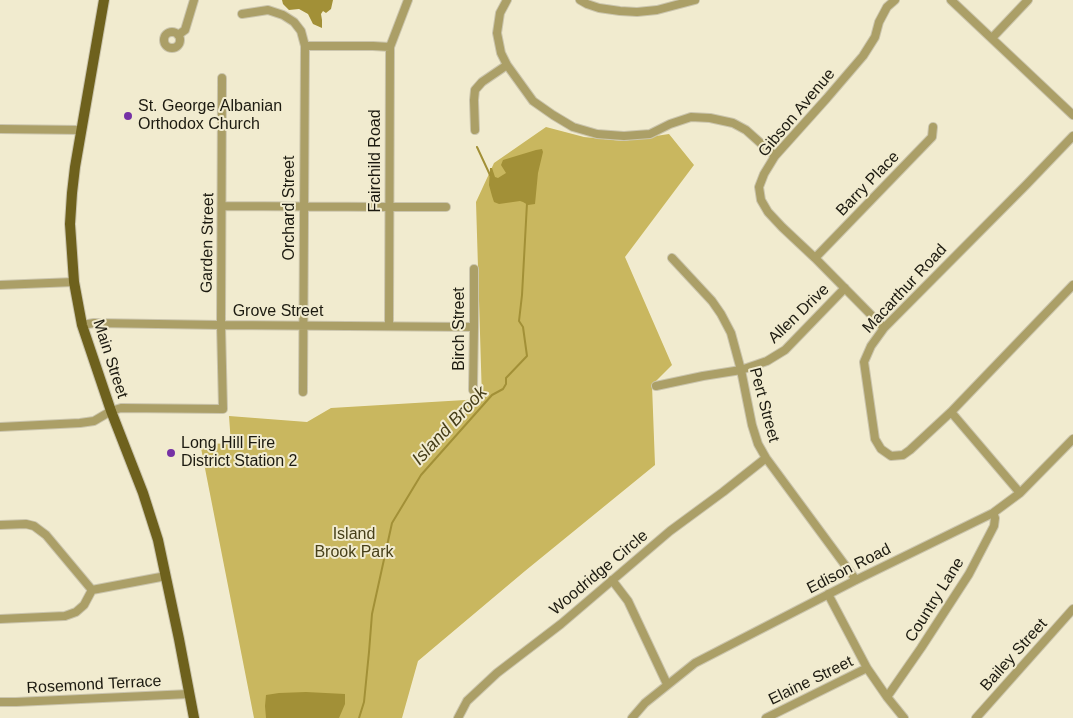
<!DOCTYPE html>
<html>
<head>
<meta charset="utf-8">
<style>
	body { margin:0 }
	canvas { display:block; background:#f1ebcf }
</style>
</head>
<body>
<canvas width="1073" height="718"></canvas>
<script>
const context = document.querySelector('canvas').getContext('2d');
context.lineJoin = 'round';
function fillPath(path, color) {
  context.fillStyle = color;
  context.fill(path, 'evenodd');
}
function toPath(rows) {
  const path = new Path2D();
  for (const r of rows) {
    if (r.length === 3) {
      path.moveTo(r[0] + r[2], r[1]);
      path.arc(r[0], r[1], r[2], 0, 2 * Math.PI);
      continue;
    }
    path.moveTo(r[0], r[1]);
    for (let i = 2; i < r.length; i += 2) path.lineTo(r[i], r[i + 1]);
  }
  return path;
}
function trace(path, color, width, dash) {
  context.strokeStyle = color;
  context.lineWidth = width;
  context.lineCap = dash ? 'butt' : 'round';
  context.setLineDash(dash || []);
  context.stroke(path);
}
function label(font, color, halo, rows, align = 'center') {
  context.font = font + ' Helvetica,sans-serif';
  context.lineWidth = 4;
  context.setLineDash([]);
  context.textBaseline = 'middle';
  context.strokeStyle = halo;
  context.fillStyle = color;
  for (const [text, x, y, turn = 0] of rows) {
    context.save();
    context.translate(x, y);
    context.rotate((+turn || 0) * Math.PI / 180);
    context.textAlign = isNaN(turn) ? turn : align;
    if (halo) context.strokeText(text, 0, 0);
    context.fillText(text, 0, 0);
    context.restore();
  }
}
const forest = toPath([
	[546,127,584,137,623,141,669,134,694,165,625,257,672,365,652,385,655,465,525,571,418,661,402,718,254,718,200,443,231,444,229,416,307,422,331,408,482,399,476,202,494,163]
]);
const water = toPath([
	[282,0,333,0,331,9,326,13,323,11,321,14,322,20,322,28,313,24,308,14,299,9,289,10,283,4],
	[542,149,543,152,538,173,535,204,528,205,523,202,520,201,499,204,494,202,492,196,489,185,490,168,492,168,495,177,498,178,506,173,501,165,503,160,536,150],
	[306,692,345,694,345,704,339,718,266,718,265,706,266,695,279,693]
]);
const stream = toPath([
	[477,147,490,175],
	[359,718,364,702,369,652,372,614,392,523,421,475,492,395,503,389,506,384,506,378,527,356,523,327,519,321,522,295,527,203]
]);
const minor = toPath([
	[507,0,500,13,497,33,501,53,507,65,533,101,553,115,573,127,597,134,624,136,650,134,670,124,691,117,710,118,733,123,746,130,775,156],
	[580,0,587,4,599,8,620,11,637,12,657,10,695,0],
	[951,0,1073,115],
	[242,14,268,10,283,15,294,22,301,31,305,46,303,392],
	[172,40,8],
	[178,35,185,30,194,0],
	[992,38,1028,0],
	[305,46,373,46,390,47],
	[0,129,82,130],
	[475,130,474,100,475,90,482,82,507,65],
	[1073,136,1026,185,884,328,871,346,864,362,875,439,881,449,891,456,903,455,910,450,951,412,1073,285],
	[222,206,390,207,446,207],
	[672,258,712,301,721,314,731,333,741,370,752,425,758,444,766,458,856,580],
	[815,258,932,137,933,127],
	[0,285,74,282],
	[82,325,94,323,221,325,474,327],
	[389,326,390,47,408,0],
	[884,328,815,258,782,227,768,212,761,200,759,187,764,174,775,156,827,98,863,56,875,37,879,22,887,7,895,0],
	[656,386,703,376,741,370,767,361,785,350,845,288],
	[473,390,474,327,474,269],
	[951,412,1020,493],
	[0,427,80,423,94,421,111,411,121,408,223,409,221,325,222,78],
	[0,525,26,524,34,526,46,535,92,590],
	[612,580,628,601,667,684],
	[828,594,867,668,887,697,904,718],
	[0,619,65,616,76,612,84,605,92,590,166,576],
	[887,697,921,648,969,574,994,526,995,518,993,513],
	[0,702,16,702,189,694],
	[458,718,467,701,497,673,561,624,670,531,723,492,766,458],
	[632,718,645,703,695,663,856,580,993,513,1020,493,1073,439],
	[766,718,867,668],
	[976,718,1073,609]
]);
const major = toPath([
	[104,0,75,167,72,193,70,224,74,282,82,325,111,411,143,493,158,540,179,639,194,718]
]);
const markers = [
	[128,116,5,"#7631a5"],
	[171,453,5,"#7631a5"]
];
const poiNames = [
	["St. George Albanian",138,107],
	["Orthodox Church",138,125],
	["Long Hill Fire",181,444],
	["District Station 2",181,462]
];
const streetNames = [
	["Gibson Avenue",797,113,-50],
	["Fairchild Road",376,161,-90],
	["Barry Place",868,184,-46],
	["Orchard Street",290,208,-90],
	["Garden Street",208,243,-89],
	["Macarthur Road",905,289,-47],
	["Grove Street",278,312],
	["Allen Drive",799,314,-44],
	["Birch Street",460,329,-90],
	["Main Street",110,359,72],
	["Pert Street",764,405,75],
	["Edison Road",849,569,-27],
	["Woodridge Circle",599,573,-40],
	["Country Lane",935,600,-58],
	["Bailey Street",1014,655,-48],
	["Elaine Street",811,681,-26],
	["Rosemond Terrace",94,685,-3]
];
const parkNames = [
	["Island",354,535],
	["Brook Park",354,553]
];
const waterNames = [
	["Island Brook",450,426,-47]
];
fillPath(forest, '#c9b75f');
fillPath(water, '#a29037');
trace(stream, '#a29037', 2);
trace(minor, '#cbc5ad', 10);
trace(major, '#cbc5ad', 12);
trace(minor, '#ab9f67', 8);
trace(major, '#6e611d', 10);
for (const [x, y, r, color] of markers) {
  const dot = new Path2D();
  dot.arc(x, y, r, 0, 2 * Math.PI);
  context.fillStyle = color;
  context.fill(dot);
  trace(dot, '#f1ebcf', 2);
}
label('16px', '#1c1a10', '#f1ebcf', poiNames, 'left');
label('16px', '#1c1a10', '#f1ebcf', streetNames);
label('16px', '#47401a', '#f1ebcf', parkNames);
label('italic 18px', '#453d18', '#f1ebcf', waterNames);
</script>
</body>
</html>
